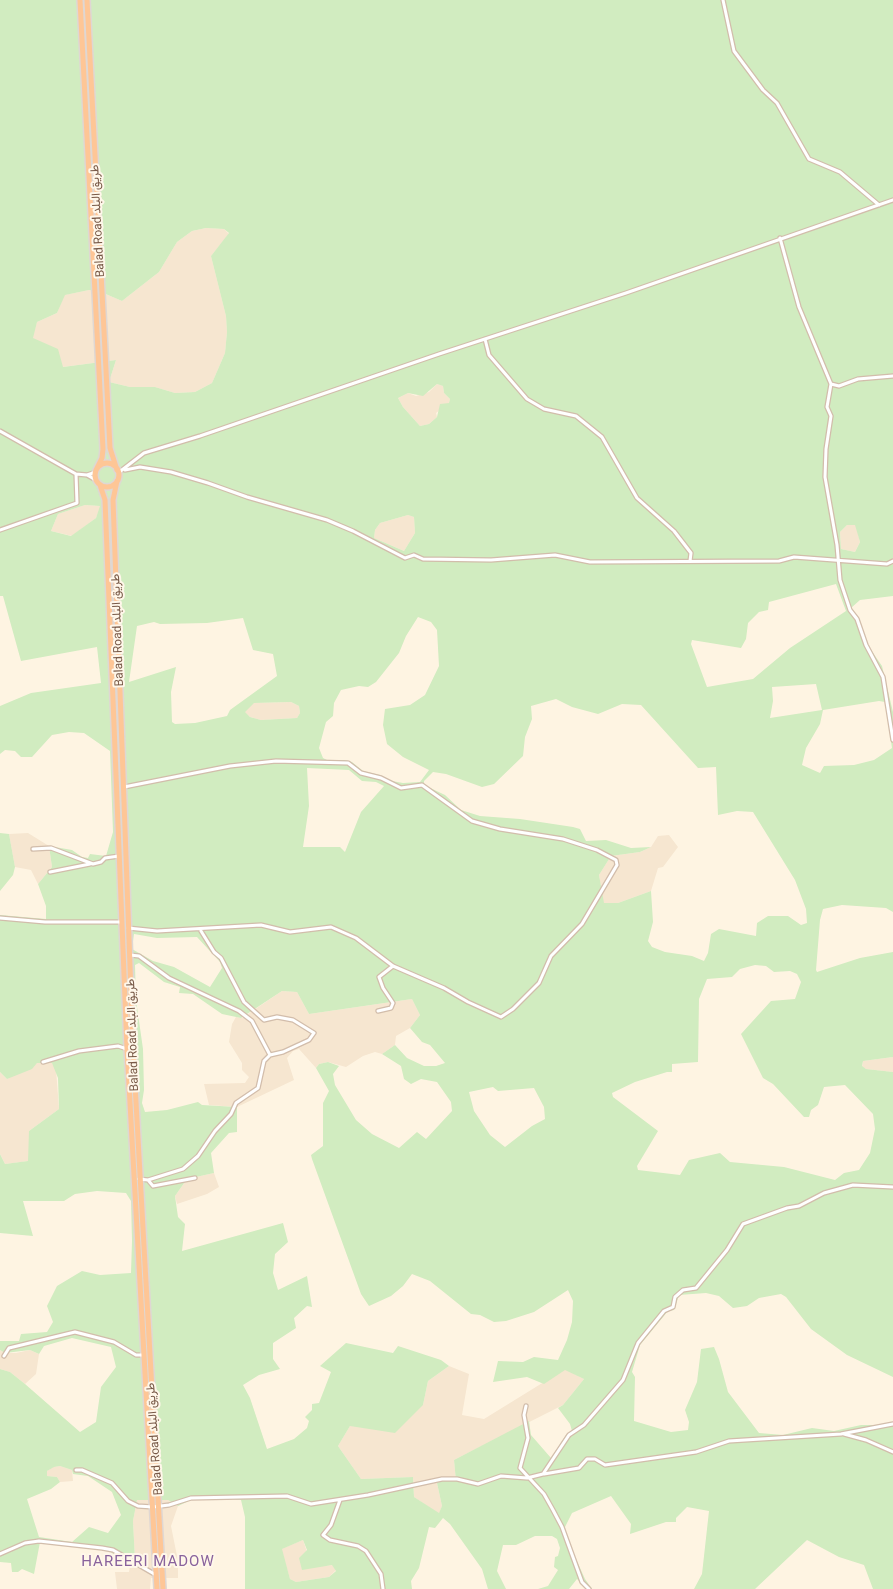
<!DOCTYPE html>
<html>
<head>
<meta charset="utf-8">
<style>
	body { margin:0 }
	canvas { display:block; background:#fef4e2 }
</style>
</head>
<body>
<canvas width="893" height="1589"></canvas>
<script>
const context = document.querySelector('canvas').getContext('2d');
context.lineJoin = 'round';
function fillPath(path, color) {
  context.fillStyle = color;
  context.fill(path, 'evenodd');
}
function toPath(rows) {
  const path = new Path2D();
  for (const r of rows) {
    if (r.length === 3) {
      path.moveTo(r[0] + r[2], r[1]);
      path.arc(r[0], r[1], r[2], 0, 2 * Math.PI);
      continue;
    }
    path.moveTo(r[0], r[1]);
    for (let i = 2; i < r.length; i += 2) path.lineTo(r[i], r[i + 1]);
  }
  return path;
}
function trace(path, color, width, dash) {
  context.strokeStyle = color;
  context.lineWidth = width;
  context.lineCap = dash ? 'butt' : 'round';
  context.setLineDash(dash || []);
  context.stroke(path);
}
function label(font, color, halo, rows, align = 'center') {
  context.font = font + ' Roboto,Vazirmatn,sans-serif';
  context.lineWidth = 4;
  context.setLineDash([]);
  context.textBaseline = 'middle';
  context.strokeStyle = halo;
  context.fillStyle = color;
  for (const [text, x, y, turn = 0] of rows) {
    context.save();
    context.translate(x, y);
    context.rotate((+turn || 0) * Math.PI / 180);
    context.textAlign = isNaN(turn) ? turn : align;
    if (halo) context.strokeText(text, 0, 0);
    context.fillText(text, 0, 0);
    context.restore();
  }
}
const residential = toPath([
	[206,228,224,229,229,234,211,256,226,316,227,332,225,353,212,383,195,392,175,393,155,387,130,387,109,382,116,360,63,367,32,338,37,322,57,313,64,295,89,290,101,292,122,301,159,272,177,242,192,231],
	[437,384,443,386,444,393,450,399,449,403,436,413,437,417,429,424,420,426,403,407,398,398,408,393,416,396,429,392],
	[85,505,101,506,96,518,72,536,51,531,58,514],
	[408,515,414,517,415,533,404,551,374,538,375,530,380,523],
	[847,525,856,525,860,542,855,552,841,549,840,532],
	[291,702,299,706,300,713,297,718,261,720,250,717,244,712,253,703],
	[28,833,49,846,52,867,38,884,31,870,15,867,9,834],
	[669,835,678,847,663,867,658,868,651,891,618,903,603,903,599,875,611,856,640,852,651,847,658,836],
	[282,991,297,992,309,1014,412,999,420,1015,410,1028,396,1036,395,1045,382,1054,375,1052,363,1056,346,1067,328,1062,319,1064,316,1068,299,1049,293,1051,287,1058,294,1080,237,1107,209,1105,204,1084,245,1083,249,1077,242,1070,242,1063,229,1042,232,1024,236,1017,242,1018],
	[893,1057,893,1072,866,1069,862,1067,863,1061],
	[37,1063,52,1063,56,1069,59,1109,29,1131,29,1161,5,1164,0,1154,0,1072,7,1079],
	[214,1173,219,1187,207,1194,177,1204,175,1196,187,1179],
	[0,1350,5,1353,16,1353,30,1350,39,1354,36,1374,25,1384,10,1372,0,1369],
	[449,1366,469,1374,462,1415,484,1419,565,1369,584,1379,563,1405,454,1460,456,1481,443,1480,437,1483,442,1506,439,1514,414,1497,413,1477,361,1479,338,1446,350,1426,423,1405,428,1381],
	[60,1466,72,1470,73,1481,60,1482,57,1477,47,1476,47,1471,53,1467],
	[144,1499,168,1500,178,1506,171,1526,178,1561,178,1578,151,1578,150,1589,117,1589,115,1572,129,1572,130,1565,135,1560,133,1521,137,1500],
	[303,1540,312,1567,333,1565,336,1570,329,1577,296,1582,290,1579,281,1549]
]);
const green = toPath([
	[0,0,893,0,893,596,860,600,851,608,858,617,869,647,882,666,893,712,893,912,886,908,842,905,823,909,820,920,816,970,817,972,860,958,893,952,893,1057,863,1061,862,1066,866,1069,893,1072,893,1377,847,1355,811,1329,786,1297,781,1294,759,1298,747,1306,733,1308,719,1296,706,1293,679,1295,674,1310,668,1311,640,1345,632,1372,635,1377,634,1421,671,1432,688,1430,689,1422,685,1410,697,1382,701,1349,714,1347,719,1359,728,1392,759,1433,783,1435,812,1428,834,1431,861,1425,880,1425,893,1422,893,1589,873,1589,864,1565,839,1557,807,1540,755,1589,694,1589,702,1574,709,1511,687,1507,676,1518,676,1522,666,1522,630,1534,631,1524,611,1496,572,1513,565,1527,566,1537,585,1579,592,1589,587,1589,577,1579,569,1589,538,1589,548,1586,558,1570,554,1567,555,1557,558,1556,560,1548,557,1539,552,1536,535,1536,516,1545,503,1545,497,1571,506,1589,488,1589,482,1569,450,1524,443,1518,435,1528,429,1527,419,1568,411,1581,412,1589,245,1589,245,1517,241,1500,232,1499,191,1500,178,1506,168,1500,137,1500,133,1521,135,1560,130,1565,109,1551,40,1542,34,1574,22,1569,18,1572,12,1572,11,1563,0,1562,0,1369,10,1372,25,1384,80,1432,96,1422,101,1387,116,1367,111,1347,72,1338,44,1346,39,1354,30,1350,5,1353,0,1350,0,1341,19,1341,21,1334,47,1332,53,1322,47,1306,57,1286,82,1271,100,1275,131,1273,132,1241,131,1201,126,1193,97,1191,75,1194,64,1201,23,1201,33,1236,0,1233,0,1154,5,1164,28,1161,29,1131,59,1109,58,1078,52,1063,37,1063,32,1069,7,1079,0,1072,0,915,46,919,46,906,38,884,52,867,49,846,72,850,82,857,88,858,90,854,106,856,113,832,110,751,84,733,69,732,52,735,32,757,21,757,15,751,5,750,0,754,0,706,31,693,101,683,97,647,21,661,3,596,0,596],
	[206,228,224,229,229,233,211,256,226,316,227,332,225,353,212,383,195,392,175,393,155,387,130,387,109,382,116,360,63,367,58,349,33,338,37,322,57,313,65,295,89,290,101,292,122,301,159,272,177,242,192,231],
	[437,384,443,386,444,393,450,399,449,403,440,404,437,417,429,424,420,426,403,407,398,398,408,393,423,396],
	[85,505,100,506,96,518,71,536,51,531,58,514],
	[408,515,414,517,415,533,404,551,374,538,375,530,380,523],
	[847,525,855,525,860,542,855,552,841,549,840,532],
	[836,584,846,611,790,648,753,679,707,687,691,644,692,640,741,648,746,639,748,623,759,612,768,610,769,602],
	[418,617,431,622,437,630,439,666,425,695,410,705,385,709,383,725,387,744,403,757,429,770,420,782,403,783,392,781,380,775,363,771,352,762,344,760,329,761,323,758,319,748,326,722,333,716,334,703,341,690,359,686,368,687,376,682,399,653,406,636],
	[243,618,253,650,273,654,277,676,230,710,227,716,195,723,175,724,172,722,171,692,176,667,129,682,137,626,154,622,160,624,207,623],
	[816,684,822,710,770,718,773,701,772,687],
	[556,699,572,707,598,714,622,704,641,705,698,768,716,767,718,815,737,811,753,812,795,880,806,909,807,923,801,925,788,916,768,916,757,923,756,936,719,929,711,934,708,953,704,961,692,956,665,952,652,947,648,941,653,922,651,891,618,903,604,903,599,875,611,856,640,852,651,847,631,848,606,840,586,841,580,829,573,827,520,819,480,816,461,810,445,795,424,785,424,781,433,772,446,774,482,787,494,784,523,756,525,737,532,719,531,706],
	[879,701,885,702,892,748,874,760,854,765,824,766,820,773,802,765,806,748,820,724,823,710],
	[291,702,299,706,300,713,297,718,261,720,250,717,245,712,254,703],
	[307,768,349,770,362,781,376,782,384,786,361,812,345,852,340,847,303,847,309,806],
	[134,934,157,938,197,937,220,962,222,968,210,987,174,967,153,961,132,949],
	[139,963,164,982,180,987,179,993,193,994,222,1014,241,1018,282,991,297,992,309,1014,412,999,420,1015,410,1028,422,1042,430,1045,445,1063,436,1066,424,1066,407,1058,395,1045,382,1054,401,1066,404,1079,411,1084,421,1079,437,1082,451,1102,452,1111,426,1139,417,1132,399,1148,372,1134,356,1120,335,1085,333,1074,339,1066,328,1062,319,1064,316,1068,329,1091,323,1103,323,1146,311,1155,312,1159,361,1294,369,1306,391,1296,403,1286,412,1274,430,1281,471,1314,480,1315,494,1322,506,1321,534,1312,568,1290,573,1301,572,1322,567,1340,558,1360,534,1357,523,1362,498,1361,493,1382,527,1377,544,1384,565,1370,584,1379,563,1405,558,1408,570,1424,572,1431,566,1435,551,1458,531,1435,529,1421,454,1460,456,1481,443,1480,437,1483,442,1506,439,1513,414,1497,413,1477,361,1479,338,1446,350,1426,395,1433,423,1405,428,1381,449,1366,441,1360,398,1346,393,1353,346,1343,320,1366,331,1372,319,1403,312,1404,312,1410,305,1417,309,1421,307,1428,294,1439,267,1449,250,1398,243,1385,259,1375,280,1369,273,1359,273,1343,296,1328,294,1318,307,1306,312,1307,307,1276,278,1290,273,1273,275,1254,288,1242,283,1223,182,1251,185,1224,178,1217,175,1196,187,1179,214,1173,211,1153,229,1133,237,1132,237,1107,202,1105,198,1102,167,1110,145,1112,142,1103,144,1090,143,1049,136,1000,135,965],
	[755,965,766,966,774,972,790,971,797,974,801,982,795,999,771,1001,741,1034,763,1078,773,1084,804,1117,809,1117,811,1110,818,1105,824,1087,845,1085,873,1114,875,1129,870,1153,859,1170,844,1173,835,1180,784,1167,730,1162,720,1153,689,1160,680,1175,638,1170,637,1166,658,1131,613,1097,612,1093,635,1082,667,1072,672,1072,672,1064,698,1062,699,999,707,979,732,977,740,969],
	[493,1087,498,1091,534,1088,544,1107,545,1119,532,1126,505,1147,490,1135,474,1111,469,1092],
	[60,1466,72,1470,73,1474,88,1476,112,1492,121,1515,108,1533,89,1527,72,1542,39,1537,27,1499,51,1489,60,1482,57,1477,47,1476,47,1471,54,1467],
	[303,1540,307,1550,299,1558,302,1570,332,1565,336,1571,329,1577,296,1582,290,1579,282,1549],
	[0,833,9,834,15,867,13,875,0,891]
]);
const minor = toPath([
	[723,0,734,51,763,90,777,103,809,159,840,172,879,205],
	[780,238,799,307,831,384,827,407,831,416,826,449,825,477,837,545,840,580,850,610,857,619,866,645,883,677,893,740],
	[485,339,489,355,527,399,544,409,576,416,602,437,637,498,674,531,691,553,690,561],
	[831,384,839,386,858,379,893,376],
	[0,431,76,474,87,475],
	[125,470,140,467,171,472,208,483,247,497,327,520,353,531,405,558,414,555,423,559,491,560,555,555,590,562,779,561,794,557,887,564,893,561],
	[96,472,87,475,96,480],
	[118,473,144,453,200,436,439,354,626,293,893,200],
	[0,530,77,503,76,474],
	[124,787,230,766,276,761,348,763,361,773,381,778,401,788,422,785,472,821,500,829,563,839,597,850,616,860,617,865,582,924,551,956,539,983,513,1009,501,1017,468,1002,444,988,393,966,356,938,331,927,290,932,261,925,157,931,128,928],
	[33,849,51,848,93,864,101,862,105,858,119,856],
	[50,872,90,864],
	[0,918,45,922,122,922],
	[201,931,214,952,221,958,244,1002,264,1020,277,1017,293,1020,314,1033,309,1040,283,1052,270,1055],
	[130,955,139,956,169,978,239,1011,252,1021,270,1055,264,1061,258,1088,236,1103,231,1114,215,1131,198,1156,183,1169,148,1180],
	[378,1011,391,1008,393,1003,383,988,379,977,393,966],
	[43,1062,79,1051,118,1046,127,1049],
	[139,1179,148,1180,153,1186,195,1178],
	[4,1356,9,1348,75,1332,114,1342,136,1355,144,1355],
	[526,1406,524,1415,528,1438,520,1468,544,1494,553,1510,562,1527,582,1582,589,1589],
	[844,1434,866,1440,893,1452],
	[76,1470,82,1470,112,1483,128,1501,138,1506,153,1507,169,1505,191,1498,287,1496,311,1504,368,1495,442,1479,457,1479,478,1484,501,1476,527,1478,543,1474,569,1435,584,1425,623,1380,638,1343,664,1311,673,1307,675,1297,683,1290,696,1288,727,1250,743,1224,787,1208,799,1206,824,1193,853,1185,893,1187],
	[544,1474,579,1468,587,1459,595,1459,605,1465,696,1452,729,1441,841,1434,893,1424],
	[340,1500,331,1525,323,1535,330,1540,358,1546,366,1551,381,1574,383,1589],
	[0,1554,25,1543,39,1541,102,1548,113,1550,156,1575]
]);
const trunk = toPath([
	[80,0,103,449,102,458,97,468],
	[87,0,110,448,117,470],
	[107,475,12],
	[117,481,113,500,133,1048,163,1589],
	[100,485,105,500,127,1049,157,1589]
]);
const streetNames = [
	["Balad Road طريق البلد",98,221,-93],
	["Balad Road طريق البلد",118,630,-92],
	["Balad Road طريق البلد",133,1035,-92],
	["Balad Road طريق البلد",155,1439,-94]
];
const quarterNames = [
	["HAREERI MADOW",148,1562]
];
fillPath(residential, '#f6e6d0');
fillPath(green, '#d1ecc0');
trace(minor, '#d2bdab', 5.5);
trace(trunk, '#dfd7d3', 8);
trace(minor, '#fff', 3);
trace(trunk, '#fec696', 5);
label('12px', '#785947', '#fff7ea', streetNames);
context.letterSpacing = '1px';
label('15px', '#89629c', '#fff7ea', quarterNames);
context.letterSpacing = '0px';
</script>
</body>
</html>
